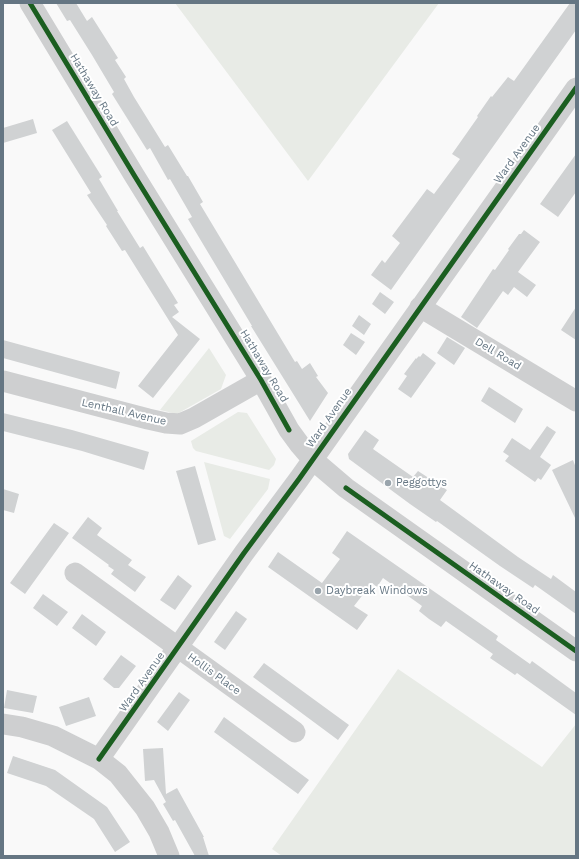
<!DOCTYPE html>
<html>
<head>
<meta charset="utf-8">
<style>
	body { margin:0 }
	#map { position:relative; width:579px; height:859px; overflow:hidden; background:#f9f9f9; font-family:"Work Sans",sans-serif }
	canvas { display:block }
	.frame { position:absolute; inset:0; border:4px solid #657683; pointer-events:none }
</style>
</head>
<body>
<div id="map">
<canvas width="579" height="859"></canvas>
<div class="frame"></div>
</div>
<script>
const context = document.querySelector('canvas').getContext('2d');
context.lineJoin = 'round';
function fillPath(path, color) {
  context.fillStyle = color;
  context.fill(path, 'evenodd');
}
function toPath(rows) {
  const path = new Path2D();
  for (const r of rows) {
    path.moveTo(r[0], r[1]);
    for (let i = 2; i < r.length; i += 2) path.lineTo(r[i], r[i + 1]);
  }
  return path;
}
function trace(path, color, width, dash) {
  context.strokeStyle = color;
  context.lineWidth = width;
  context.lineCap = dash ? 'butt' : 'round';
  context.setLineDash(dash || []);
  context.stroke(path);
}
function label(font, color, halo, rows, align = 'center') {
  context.font = font + ' "Work Sans",sans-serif';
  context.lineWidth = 4;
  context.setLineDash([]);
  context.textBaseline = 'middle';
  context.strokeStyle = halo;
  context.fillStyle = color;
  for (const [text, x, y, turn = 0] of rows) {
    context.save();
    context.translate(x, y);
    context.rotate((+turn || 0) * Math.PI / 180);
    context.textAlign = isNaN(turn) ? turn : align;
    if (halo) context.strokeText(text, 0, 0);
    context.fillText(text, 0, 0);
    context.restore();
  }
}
const green = toPath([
	[175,3,439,3,308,181],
	[209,348,226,375,221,389,177,414,160,410],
	[238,412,247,413,276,459,274,465,269,470,196,451,193,448,191,441],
	[204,462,270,479,268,489,230,539,224,536],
	[398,669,542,767,576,724,576,856,282,856,272,849]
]);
const building = toPath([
	[56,3,76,3,87,21,92,17,118,58,115,60,126,77,124,79,134,97,165,147,168,145,187,176,188,176,203,202,200,204,295,362,297,361,302,369,310,363,318,376,316,377,328,393,310,421,251,326,252,326,188,219,192,217,170,179,168,180,150,148,147,150,112,94,114,92,92,55,70,20,67,21],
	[570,3,576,3,576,30,391,290,371,275,382,260,385,263,400,243,392,236,427,189,434,194,460,159,452,154,478,117,477,116,491,96,492,97,508,77,514,81],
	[33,119,37,133,3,143,3,128],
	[67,121,102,177,99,179,118,211,117,211,140,248,143,246,178,303,174,305,179,312,172,317,200,339,153,398,138,386,178,335,125,250,122,251,106,226,107,225,87,195,91,193,52,130],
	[576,154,576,192,558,217,540,204],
	[524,230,540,242,518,272,536,285,527,297,514,287,508,295,503,291,477,328,461,317,493,269,495,270,509,250,508,249,519,234,521,234],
	[380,292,394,302,385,314,372,304],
	[576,307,576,340,561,330],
	[359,315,371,324,364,335,352,326],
	[351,333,365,342,356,355,343,345],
	[447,337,465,348,454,365,437,353],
	[3,340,120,372,116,389,3,358],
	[423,353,436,363,411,398,398,389,407,376,404,374,416,358,416,359,419,356,420,357],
	[489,387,523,409,515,423,481,401],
	[3,413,72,430,149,452,144,470,82,451,3,431],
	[547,426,556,432,540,457,551,465,541,480,538,478,535,482,505,461,509,456,503,452,512,438,530,450],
	[365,430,379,440,373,449,413,477,418,471,447,490,440,500,518,557,551,579,553,575,576,592,576,614,535,585,533,588,500,566,437,521,436,522,410,504,349,459,348,454],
	[573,460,576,468,576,520,552,470],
	[195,466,216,540,198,545,176,471],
	[3,489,19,494,14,513,3,510],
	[88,517,102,528,97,535,132,560,128,565,146,577,135,592,111,574,114,570,108,566,109,565,72,538],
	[54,523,69,533,25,594,10,583],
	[347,531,498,636,496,640,530,664,532,661,576,693,576,715,517,673,515,675,490,658,493,654,446,621,441,627,429,619,419,611,422,606,383,578,377,587,372,583,354,606,368,615,357,630,268,567,278,552,322,583,340,559,332,553],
	[178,575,192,586,175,610,160,600],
	[43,594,68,612,57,626,33,608],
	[236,611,247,619,225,650,214,642],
	[82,614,106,632,96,646,72,628],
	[121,655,136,666,119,688,114,688,103,679],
	[264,663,349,725,338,740,253,677],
	[7,690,37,696,33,713,4,708],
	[179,692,190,700,168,731,157,722],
	[89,697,96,716,66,726,59,707],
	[224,717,309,780,298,794,214,732],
	[163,748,166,794,177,788,204,837,203,837,209,856,195,856,175,820,173,821,163,804,166,802,154,780,145,781,143,749],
	[13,756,55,770,107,807,130,842,115,852,94,819,46,786,7,773]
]);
const minor = toPath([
	[30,3,134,175,261,380,289,430,300,445,312,459,346,488,576,651],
	[420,307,576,401],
	[3,381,148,419,166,423,180,424,194,418,261,380],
	[75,573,295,732],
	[3,724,22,727,53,736,99,759,118,774,145,808,159,832,169,856],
	[99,759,244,553,299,479,576,88]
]);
const cycleway = toPath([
	[30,3,134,175,261,380,289,430],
	[346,488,576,651],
	[99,759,244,553,299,479,576,88]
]);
const markers = [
	[388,483,4,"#99a4ac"],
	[318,591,4,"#99a4ac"]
];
const streetNames = [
	["Hathaway Road",94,90,59],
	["Ward Avenue",517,154,-54],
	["Dell Road",498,354,31],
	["Hathaway Road",264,366,59],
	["Lenthall Avenue",124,412,13],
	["Ward Avenue",329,418,-55],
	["Hathaway Road",504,588,35],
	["Hollis Place",214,674,36],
	["Ward Avenue",142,682,-55]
];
const poiNames = [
	["Peggottys",396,483],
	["Daybreak Windows",326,591]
];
fillPath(green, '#e8ebe6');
fillPath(building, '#d0d2d3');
trace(minor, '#cecfd0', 21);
trace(cycleway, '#1b5e20', 5);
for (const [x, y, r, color] of markers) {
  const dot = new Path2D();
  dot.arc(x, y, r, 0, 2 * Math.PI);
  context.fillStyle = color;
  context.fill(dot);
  trace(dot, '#fff', 1.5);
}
label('11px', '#657683', '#fff', streetNames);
label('11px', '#657683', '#fff', poiNames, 'left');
</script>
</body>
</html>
